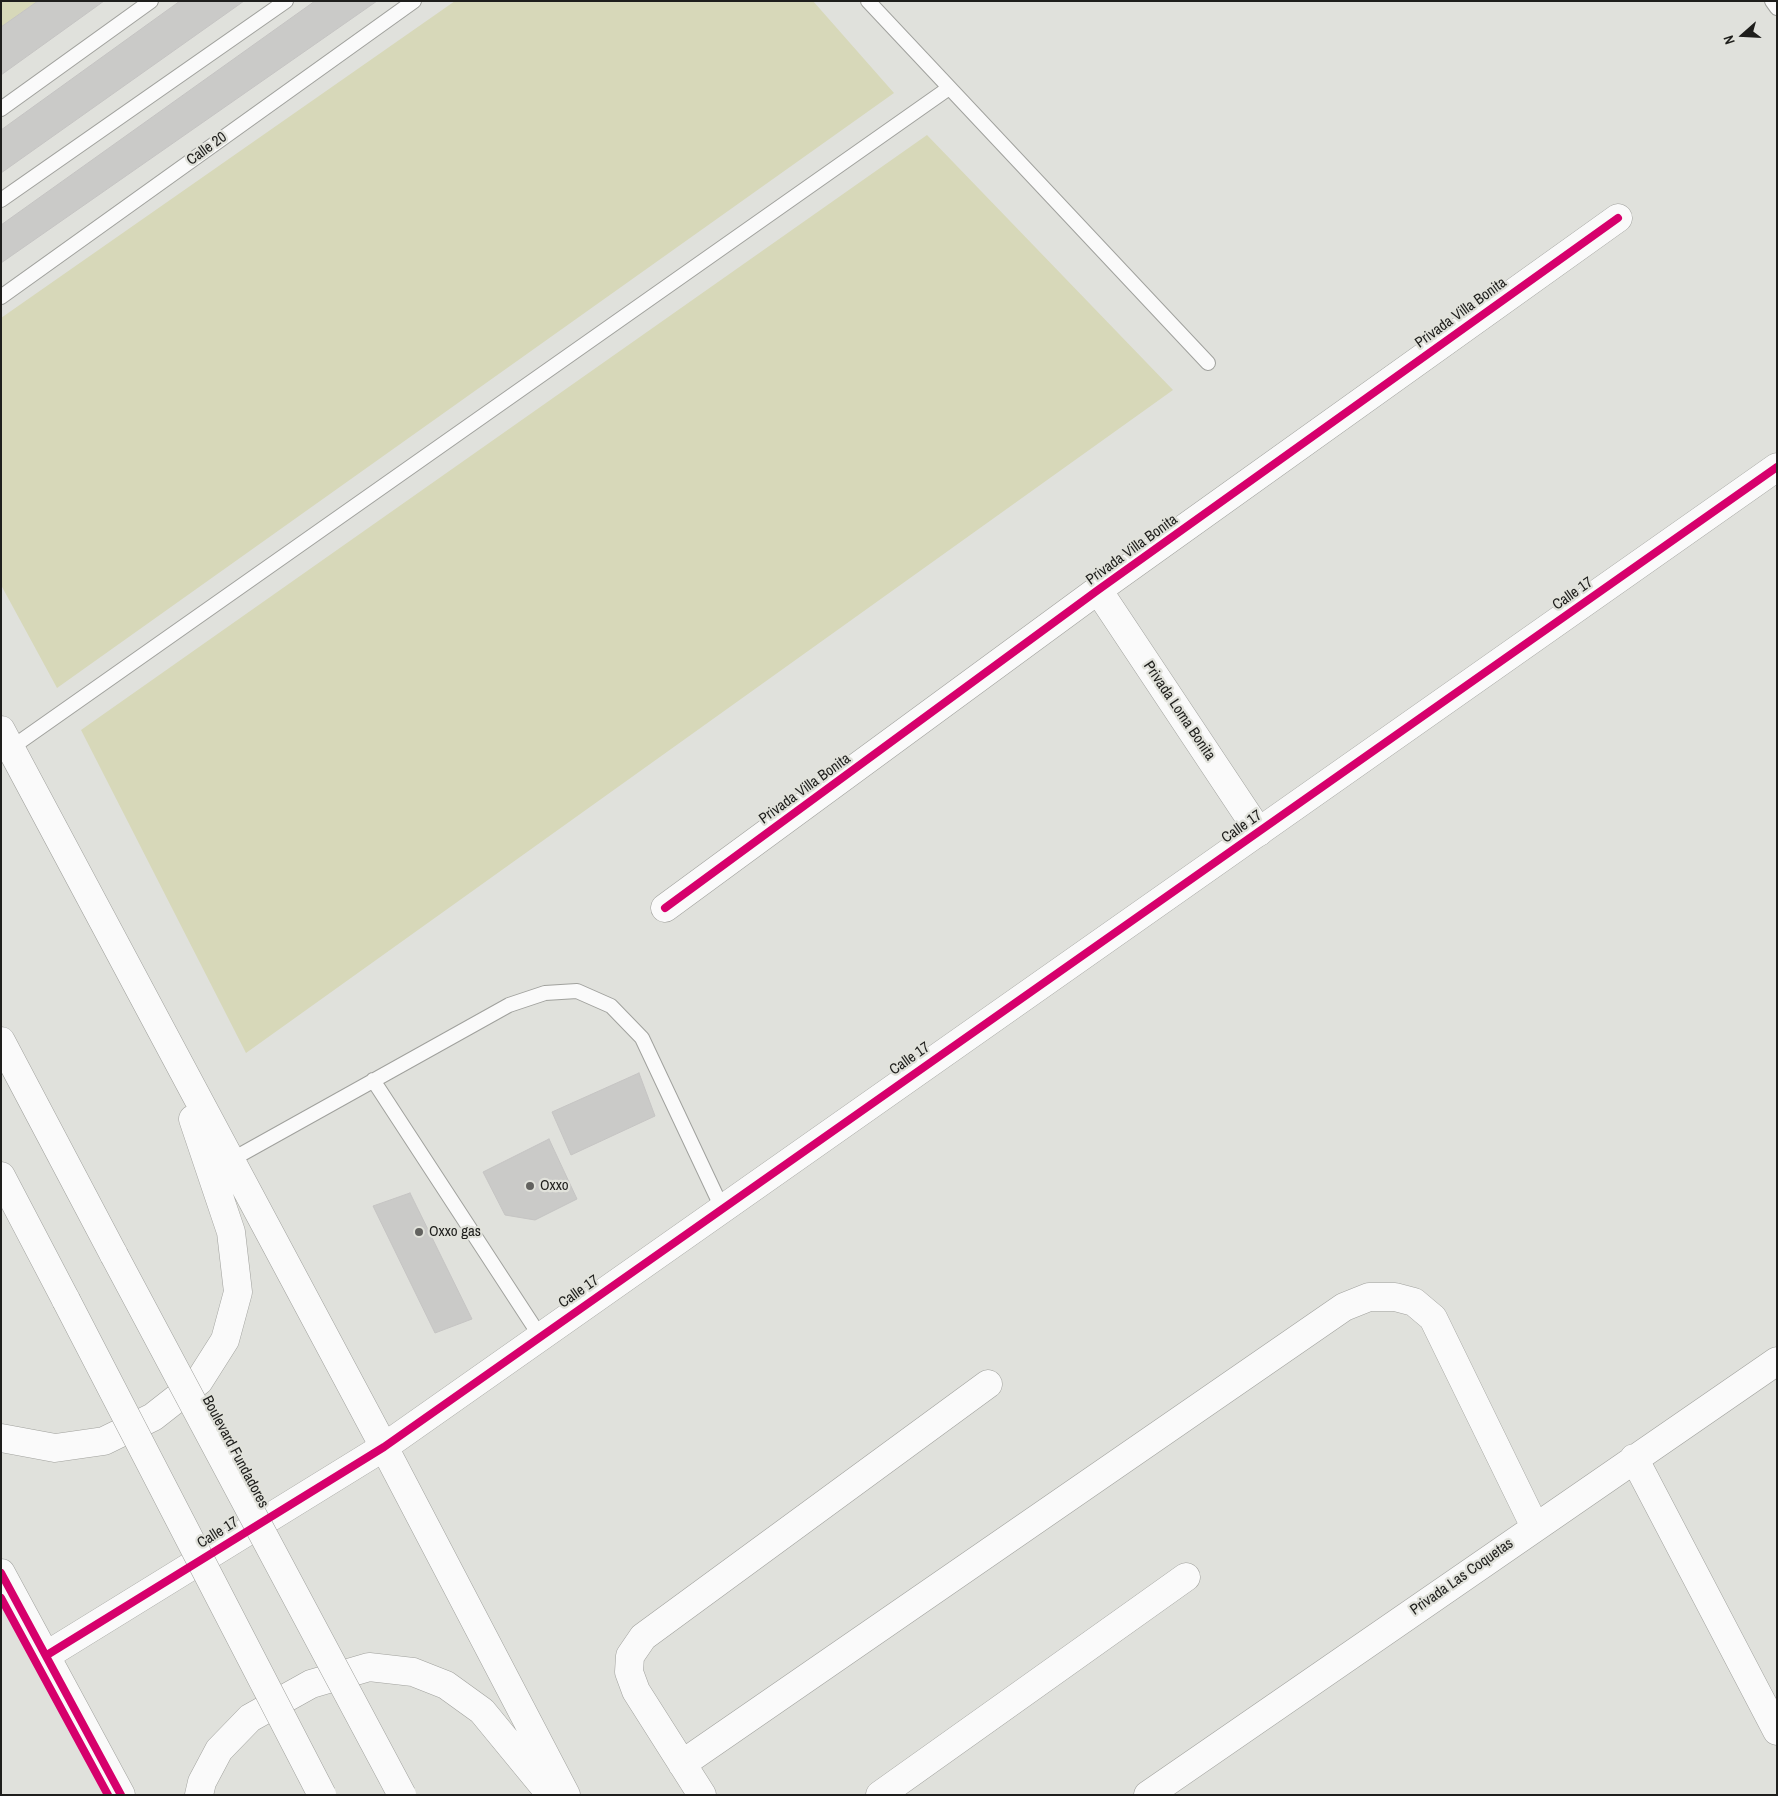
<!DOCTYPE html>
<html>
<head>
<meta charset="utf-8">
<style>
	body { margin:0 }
	#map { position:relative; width:1778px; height:1796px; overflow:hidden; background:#e0e1dc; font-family:"Archivo Narrow",sans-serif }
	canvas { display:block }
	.frame { position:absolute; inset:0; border:2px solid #1e1e1c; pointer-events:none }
	.north { position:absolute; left:1718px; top:10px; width:50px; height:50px; -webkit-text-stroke:4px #e1e2db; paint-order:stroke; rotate:251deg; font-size:14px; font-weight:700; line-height:20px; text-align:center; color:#1e1e1c }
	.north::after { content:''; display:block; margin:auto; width:18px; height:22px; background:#1e1e1c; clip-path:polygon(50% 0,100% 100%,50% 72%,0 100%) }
</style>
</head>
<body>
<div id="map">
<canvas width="1778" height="1796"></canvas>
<div class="frame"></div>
<div class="north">N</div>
</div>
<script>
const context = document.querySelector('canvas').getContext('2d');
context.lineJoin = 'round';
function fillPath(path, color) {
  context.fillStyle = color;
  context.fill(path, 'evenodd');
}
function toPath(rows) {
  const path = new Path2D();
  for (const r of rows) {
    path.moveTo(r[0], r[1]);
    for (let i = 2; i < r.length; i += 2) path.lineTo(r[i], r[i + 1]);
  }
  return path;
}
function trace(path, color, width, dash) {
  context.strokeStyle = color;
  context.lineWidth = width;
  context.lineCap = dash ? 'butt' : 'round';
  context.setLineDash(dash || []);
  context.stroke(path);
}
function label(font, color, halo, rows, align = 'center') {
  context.font = font + ' "Archivo Narrow",sans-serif';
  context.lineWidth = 4.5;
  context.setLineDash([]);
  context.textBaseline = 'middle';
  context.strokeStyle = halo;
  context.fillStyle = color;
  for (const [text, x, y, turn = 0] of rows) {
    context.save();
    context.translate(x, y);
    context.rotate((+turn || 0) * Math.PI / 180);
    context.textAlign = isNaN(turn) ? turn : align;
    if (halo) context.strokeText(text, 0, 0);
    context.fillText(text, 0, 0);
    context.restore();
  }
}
const green = toPath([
	[1,1,38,1,1,28],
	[455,1,813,1,894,93,57,688,1,585,1,318],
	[927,135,1173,390,246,1053,81,730]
]);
const building = toPath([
	[38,1,104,1,1,75,1,27,38,1],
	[180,1,244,1,1,173,1,130,180,1],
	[315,1,377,1,1,263,1,225,315,1],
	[639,1073,655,1116,571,1155,552,1112,639,1073],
	[549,1139,577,1199,535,1220,505,1215,483,1172,549,1139],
	[410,1193,472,1319,435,1333,373,1206,410,1193]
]);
const service = toPath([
	[868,1,1208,363],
	[1772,1,1777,8],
	[1,109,151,1],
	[1,200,286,1],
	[1,297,414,1],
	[11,748,949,88],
	[373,1080,540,1336],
	[231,1160,509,1005,545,993,577,991,611,1006,642,1038,722,1208]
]);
const minor = toPath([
	[1098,590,1259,832],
	[665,908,1098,590,1618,218],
	[1634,1458,1777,1731],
	[682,1764,1344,1307,1369,1297,1395,1297,1414,1302,1433,1318,1535,1527],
	[702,1795,636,1691,629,1672,630,1656,643,1637,988,1384],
	[880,1795,1186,1577],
	[1148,1795,1777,1361]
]);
const tertiary = toPath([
	[47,1655,384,1447,1777,467]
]);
const secondary = toPath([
	[1,730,384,1447,566,1795],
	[1,1438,55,1448,104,1441,153,1417,199,1381,225,1340,238,1292,231,1232,193,1119],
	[1,1573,121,1795],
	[199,1795,202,1782,219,1750,250,1718,311,1684,369,1667,413,1672,446,1685,482,1711,551,1795]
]);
const motorway = toPath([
	[1,1041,114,1255],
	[1,1176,66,1300]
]);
const motorwayBridge = toPath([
	[114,1255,402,1795],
	[66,1300,322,1795]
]);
const cycleway = toPath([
	[665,908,1098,590,1618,218],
	[1,1573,121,1795],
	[1,1598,108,1795],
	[47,1655,384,1447,1777,467]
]);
const markers = [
	[530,1186,5,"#62625f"],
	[419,1232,5,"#62625f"]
];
const streetNames = [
	["Calle 20",207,149,-36],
	["Privada Villa Bonita",1461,313,-36],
	["Privada Villa Bonita",1132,550,-36],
	["Calle 17",1573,594,-35],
	["Privada Loma Bonita",1179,711,56],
	["Privada Villa Bonita",805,789,-36],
	["Calle 17",1242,827,-35],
	["Calle 17",910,1059,-35],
	["Calle 17",579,1292,-35],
	["Boulevard Fundadores",235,1452,62],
	["Calle 17",218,1533,-32],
	["Privada Las Coquetas",1462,1577,-35]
];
const poiNames = [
	["Oxxo",540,1186],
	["Oxxo gas",429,1232]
];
fillPath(green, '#d7d8b9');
fillPath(building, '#cacac8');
trace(building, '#c5c4c3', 1);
trace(service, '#a0a19d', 16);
trace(minor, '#a0a19d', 29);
trace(tertiary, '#a0a19d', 29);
trace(secondary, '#a0a19d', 29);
trace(motorway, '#a0a19d', 29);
trace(service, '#fafafa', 14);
trace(minor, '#fafafa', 28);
trace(tertiary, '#fafafa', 28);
trace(secondary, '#fafafa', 28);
trace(motorway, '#fafafa', 28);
trace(motorwayBridge, '#a0a19d', 29, []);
trace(motorwayBridge, '#fafafa', 28);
trace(cycleway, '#d6006c', 8);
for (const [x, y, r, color] of markers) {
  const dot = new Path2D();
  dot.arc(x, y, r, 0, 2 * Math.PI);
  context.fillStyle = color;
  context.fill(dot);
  trace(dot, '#e1e2db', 2);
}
label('15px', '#1e1e1c', '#e1e2db', streetNames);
label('15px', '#1e1e1c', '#e1e2db', poiNames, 'left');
</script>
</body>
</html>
